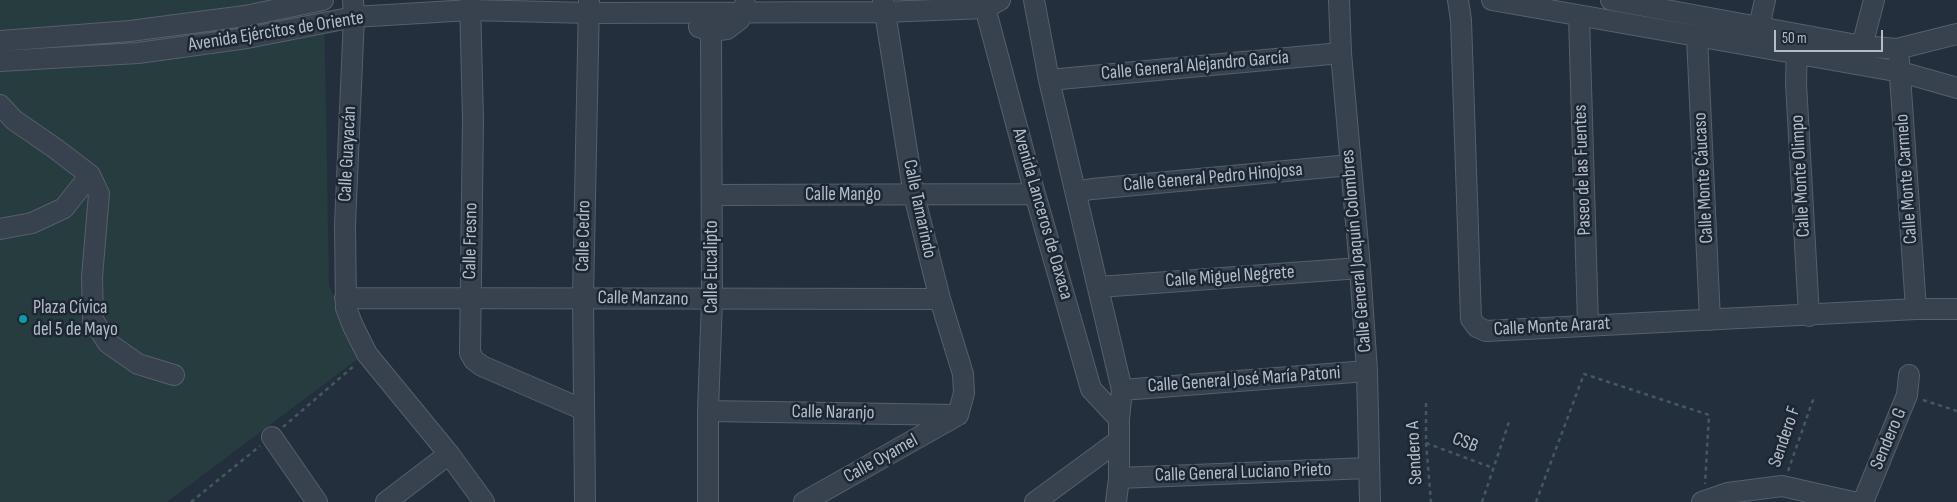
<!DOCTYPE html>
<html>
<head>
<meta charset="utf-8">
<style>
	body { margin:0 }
	#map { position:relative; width:1957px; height:502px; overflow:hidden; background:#242f3e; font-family:"Sofia Sans Condensed",sans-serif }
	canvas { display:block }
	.scale { position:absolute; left:1774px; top:30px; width:109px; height:22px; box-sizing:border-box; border:2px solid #b4bcc9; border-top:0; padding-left:6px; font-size:15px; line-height:18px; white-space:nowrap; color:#b4bcc9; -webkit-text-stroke:4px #1d2633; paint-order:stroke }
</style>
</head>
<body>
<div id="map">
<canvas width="1957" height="502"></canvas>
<div class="scale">50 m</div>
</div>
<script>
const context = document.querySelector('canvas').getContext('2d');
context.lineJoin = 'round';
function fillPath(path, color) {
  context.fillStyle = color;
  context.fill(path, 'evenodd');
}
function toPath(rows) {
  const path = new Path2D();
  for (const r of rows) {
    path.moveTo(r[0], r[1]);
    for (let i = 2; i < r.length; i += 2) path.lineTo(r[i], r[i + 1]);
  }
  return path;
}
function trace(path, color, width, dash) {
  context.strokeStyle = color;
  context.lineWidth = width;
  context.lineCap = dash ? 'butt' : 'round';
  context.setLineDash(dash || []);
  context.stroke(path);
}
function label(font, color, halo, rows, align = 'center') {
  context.font = font + ' "Sofia Sans Condensed",sans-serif';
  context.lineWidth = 5;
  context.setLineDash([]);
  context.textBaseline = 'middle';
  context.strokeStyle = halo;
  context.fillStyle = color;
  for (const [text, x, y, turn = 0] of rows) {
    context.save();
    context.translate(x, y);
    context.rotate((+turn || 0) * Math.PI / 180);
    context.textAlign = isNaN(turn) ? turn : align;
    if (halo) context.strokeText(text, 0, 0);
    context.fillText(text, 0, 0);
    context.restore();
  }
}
const green = toPath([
	[0,0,324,0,329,286,363,355,167,502,0,502]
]);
const path = toPath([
	[1923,400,1957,411],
	[1426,403,1426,443,1431,502],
	[283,427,355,365],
	[1426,443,1493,468],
	[1788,471,1814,397],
	[191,502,260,446],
	[1482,502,1509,422],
	[1536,502,1584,374,1709,415,1705,484]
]);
const minor = toPath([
	[353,0,354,17,345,225,346,308,353,326,367,354,449,454,484,502],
	[470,0,473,119,470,353,474,360,482,366,584,410],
	[883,0,914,195,940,299,963,374,964,393,958,415],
	[983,0,1035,194,1091,389,1119,419],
	[1034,0,1049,80,1122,390,1119,419,1119,478,1116,502],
	[1339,0,1341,53,1360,268,1367,371,1370,502],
	[1458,0,1461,20,1471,319,1477,327,1486,331,1916,309,1957,309],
	[1492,0,1901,72,1957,88],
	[1611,0,1862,46,1897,49,1957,34],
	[1579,16,1588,325],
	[699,27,711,31,727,29,740,19,745,4],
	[1759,27,1765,0],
	[1697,37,1710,320],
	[0,41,130,31,245,16,323,0],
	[1797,42,1796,83,1809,316],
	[1862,46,1874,0],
	[0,61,138,53,247,38,354,17,470,10,589,13,884,12,986,8,1000,0],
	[1899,61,1916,309],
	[1049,80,1341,53],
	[0,105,14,120,56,149,90,175,64,208,32,223,0,229],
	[90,175,99,194,92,277,93,320,108,343,138,364,174,375],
	[1076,192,1092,189,1350,165],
	[712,195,1035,194],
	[1099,287,1360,268],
	[345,298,940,299],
	[1122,390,1367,371],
	[708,411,958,415],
	[272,437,317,502],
	[1119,478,1368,468],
	[386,502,449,454],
	[585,502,583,298,589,0],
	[708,502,708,411,712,300,711,31],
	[804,502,958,415],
	[1035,502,1118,441],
	[1702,502,1728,493,1782,486,1853,502],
	[1863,502,1907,395,1909,375]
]);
const markers = [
	[23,319,5,"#0f9aa8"]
];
const streetNames = [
	["Avenida Ejércitos de Oriente",276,32,-9],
	["Calle General Alejandro García",1195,66,-5],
	["Calle Guayacán",348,154,-87],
	["Paseo de las Fuentes",1583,170,-92],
	["Calle Monte Olimpo",1801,176,-93],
	["Calle General Pedro Hinojosa",1213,178,-5],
	["Calle Monte Cáucaso",1704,178,-93],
	["Calle Monte Carmelo",1907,179,-94],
	["Calle Mango",843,195],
	["Calle Tamarindo",919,209,78],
	["Avenida Lanceros de Oaxaca",1042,214,74],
	["Calle Cedro",584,236,-89],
	["Calle Fresno",471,241,-89],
	["Calle General Joaquín Colombres",1357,251,-95],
	["Calle Eucalipto",712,267,-90],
	["Calle Miguel Negrete",1230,277,-4],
	["Calle Manzano",643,299,1],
	["Calle Monte Ararat",1552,327,-3],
	["Calle General José María Patoni",1244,380,-4],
	["Calle Naranjo",833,413,1],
	["Sendero F",1785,437,-71],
	["Sendero G",1889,439,-67],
	["CSB",1465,443,21],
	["Sendero A",1415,453,-93],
	["Calle Oyamel",881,459,-29],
	["Calle General Luciano Prieto",1243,473,-2]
];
const poiNames = [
	["Plaza Cívica",33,308],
	["del 5 de Mayo",33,330]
];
fillPath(green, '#263c3f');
trace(minor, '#565f6c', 22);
trace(path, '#44595c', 2.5, [4, 4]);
trace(minor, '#38414e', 20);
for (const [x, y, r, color] of markers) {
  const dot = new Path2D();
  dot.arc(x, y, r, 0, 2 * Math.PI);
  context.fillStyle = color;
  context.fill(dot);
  trace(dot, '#1d2633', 2);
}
label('19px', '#b4bcc9', '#1d2633', streetNames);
label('19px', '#b4bcc9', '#1d2633', poiNames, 'left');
</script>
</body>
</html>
